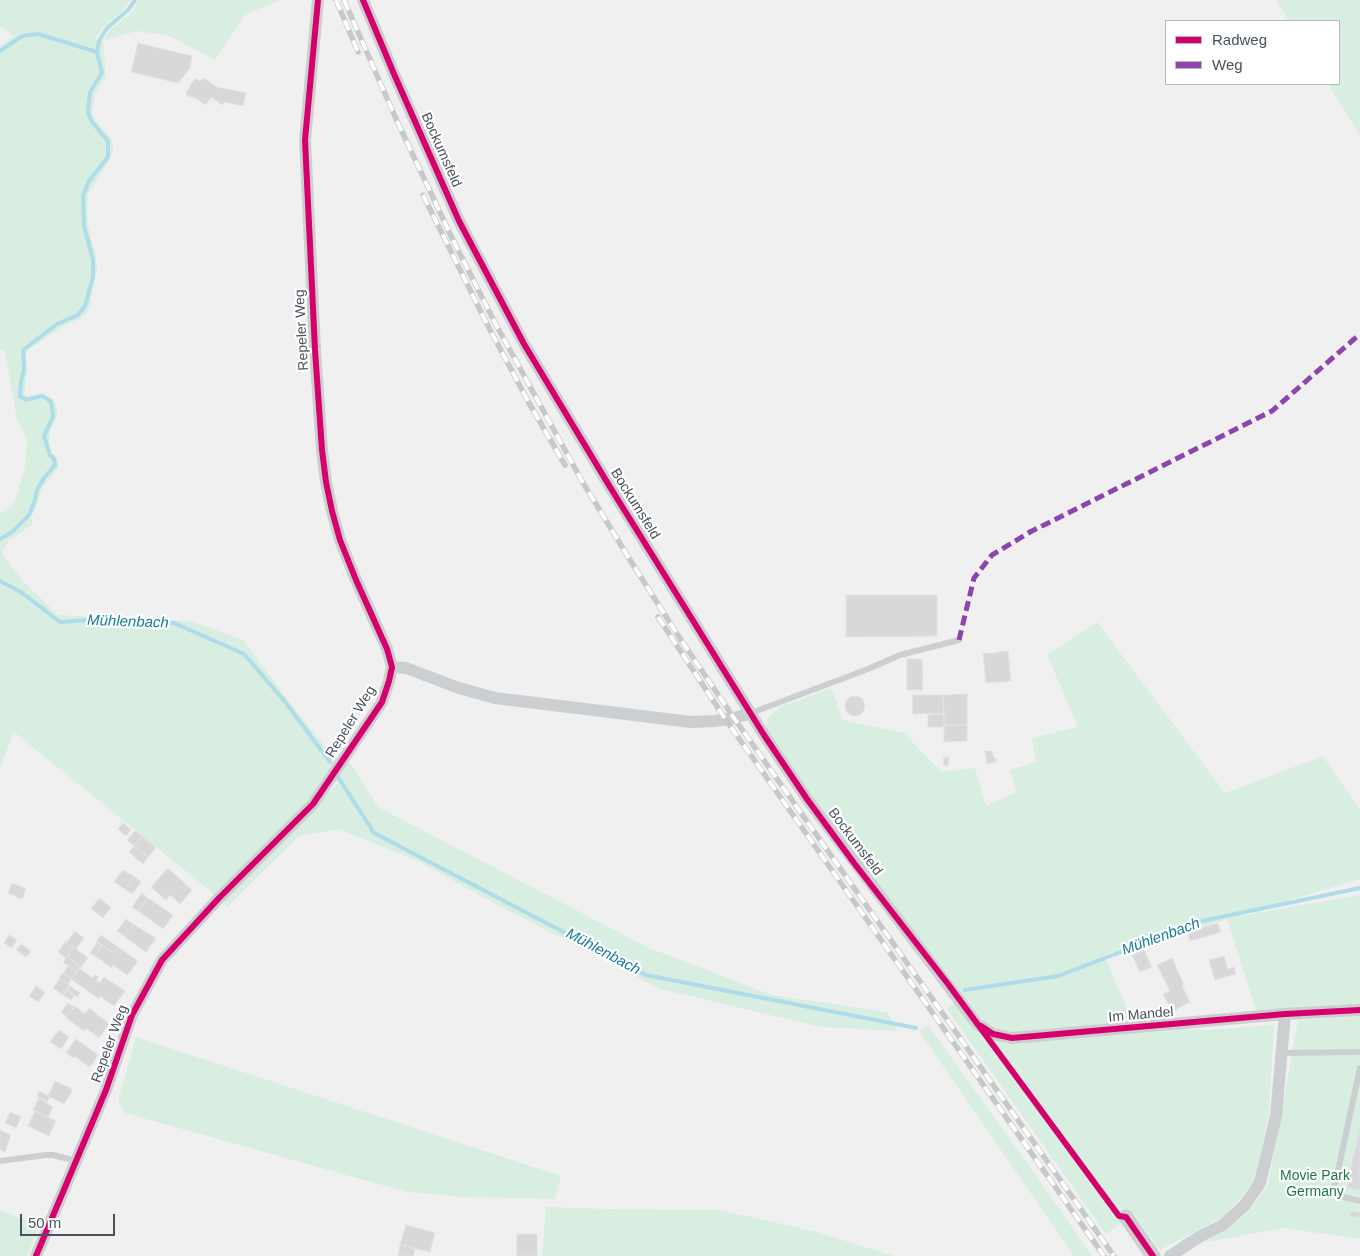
<!DOCTYPE html>
<html>
<head>
<meta charset="utf-8">
<style>
	body { margin:0 }
	#map { position:relative; width:1360px; height:1256px; overflow:hidden; background:#f1f0f0; font-family:Arial,sans-serif }
	canvas { display:block }
	.legend { position:absolute; left:1165px; top:20px; width:175px; height:65px; box-sizing:border-box; background:#fff; border:1px solid #b6babe; margin:0; padding:6px 9px; list-style:none; font-size:15px; color:#48525c }
	.legend li { display:flex; align-items:center; gap:10px; height:25px }
	.legend b { width:25px; border:1px solid #b6babe }
	.scale { position:absolute; left:20px; top:1214px; width:95px; height:22px; box-sizing:border-box; border:2px solid #48525c; border-top:0; padding-left:6px; font-size:15px; line-height:18px; white-space:nowrap; color:#48525c; -webkit-text-stroke:4px #fff; paint-order:stroke }
</style>
</head>
<body>
<div id="map">
<canvas width="1360" height="1256"></canvas>
<ul class="legend">
<li><b style="height:6px;background:#d6006c"></b>Radweg</li>
<li><b style="height:6px;background:#8e44ad"></b>Weg</li>
</ul>
<div class="scale">50 m</div>
</div>
<script>
const context = document.querySelector('canvas').getContext('2d');
context.lineJoin = 'round';
function fillPath(path, color) {
  context.fillStyle = color;
  context.fill(path, 'evenodd');
}
function toPath(rows) {
  const path = new Path2D();
  for (const r of rows) {
    if (r.length === 3) {
      path.moveTo(r[0] + r[2], r[1]);
      path.arc(r[0], r[1], r[2], 0, 2 * Math.PI);
      continue;
    }
    path.moveTo(r[0], r[1]);
    for (let i = 2; i < r.length; i += 2) path.lineTo(r[i], r[i + 1]);
  }
  return path;
}
function trace(path, color, width, dash) {
  context.strokeStyle = color;
  context.lineWidth = width;
  context.lineCap = dash ? 'butt' : 'round';
  context.setLineDash(dash || []);
  context.stroke(path);
}
function label(font, color, halo, rows, align = 'center') {
  context.font = font + ' Arial,sans-serif';
  context.lineWidth = 4.5;
  context.setLineDash([]);
  context.textBaseline = 'middle';
  context.strokeStyle = halo;
  context.fillStyle = color;
  for (const [text, x, y, turn = 0] of rows) {
    context.save();
    context.translate(x, y);
    context.rotate((+turn || 0) * Math.PI / 180);
    context.textAlign = isNaN(turn) ? turn : align;
    if (halo) context.strokeText(text, 0, 0);
    context.fillText(text, 0, 0);
    context.restore();
  }
}
const green = toPath([
	[0,0,130,0,123,10,102,28,95,39,103,41,110,30,132,12,139,0,281,0,246,14,215,60,170,36,137,31,103,41,106,77,95,93,92,113,99,126,109,135,113,142,113,148,111,158,88,194,87,211,88,226,96,257,97,268,89,309,86,314,79,319,63,326,28,350,26,353,27,372,24,394,27,396,44,393,53,400,57,407,57,417,50,431,49,444,52,453,58,459,59,467,43,486,35,510,31,517,33,524,9,540,2,554,23,581,58,615,191,621,243,640,297,712,337,761,351,764,378,807,649,948,772,995,887,1012,898,1031,821,1027,660,989,490,901,418,861,339,829,299,836,227,907,222,902,338,783,330,770,307,803,214,894,14,732,0,768,0,514,14,503,25,468,27,439,17,420,5,351,0,350,0,46,14,36,0,26],
	[1276,0,1360,0,1360,136,1328,84,1339,84,1339,21,1289,21],
	[1097,622,1225,793,1323,756,1360,809,1360,879,1233,917,1360,895,1360,1005,1256,1010,1227,919,1104,955,1135,1027,1208,1030,1274,1025,1269,1114,1255,1180,1241,1198,1220,1219,1160,1250,1134,1214,1106,1234,947,1009,961,997,770,740,766,729,768,718,780,707,832,688,842,720,904,733,941,772,975,768,986,806,1016,792,1010,770,1037,762,1031,738,1078,727,1047,655],
	[1360,1016,1360,1239,1284,1228,1202,1243,1227,1230,1249,1211,1268,1185,1298,1021],
	[928,1025,1040,1181,1092,1256,1074,1256,919,1031],
	[136,1037,561,1176,555,1199,463,1197,407,1192,125,1113,118,1100],
	[546,1207,607,1209,720,1210,817,1232,894,1256,542,1256],
	[0,1210,39,1226,27,1256,0,1256]
]);
const stream = toPath([
	[0,51,22,36,38,34,97,52],
	[0,539,12,532,29,515,34,503,37,490,44,478,55,465,54,459,50,455,44,436,53,416,51,401,42,396,26,400,20,396,21,382,24,369,23,350,57,324,78,315,85,306,93,277,93,260,84,226,83,196,89,181,108,157,108,141,92,122,88,113,90,92,102,73,97,52,99,41,107,28,128,10,135,0],
	[0,581,21,592,60,622,102,619,174,623,244,654,286,703,330,762],
	[338,777,374,833,646,975,916,1028],
	[965,990,1058,976,1202,921,1360,888]
]);
const building = toPath([
	[138,43,192,56,190,68,178,83,131,72,138,43],
	[195,78,199,81,204,78,217,87,246,93,243,106,224,102,223,105,211,97,206,105,195,98,187,96,186,93,195,78],
	[846,595,937,595,937,636,846,637,846,595],
	[1008,651,1011,681,986,683,983,654,1008,651],
	[907,659,922,659,923,690,907,690,907,659],
	[967,694,967,725,944,725,943,695,967,694],
	[912,695,943,695,944,713,913,714,912,695],
	[855,706,10],
	[944,714,944,727,928,727,928,715,944,714],
	[944,725,967,725,967,741,944,742,944,725],
	[985,751,992,751,994,759,996,758,996,762,987,764,985,751],
	[944,757,949,758,948,766,943,765,944,757],
	[123,823,131,830,126,836,118,829,123,823],
	[135,831,142,836,134,846,127,840,135,831],
	[142,836,156,847,148,857,134,846,142,836],
	[134,846,148,857,143,864,129,852,134,846],
	[168,868,192,890,180,904,170,895,166,900,151,887,168,868],
	[123,870,134,876,125,889,114,882,123,870],
	[134,876,141,882,132,894,125,889,134,876],
	[12,883,26,889,22,899,8,893,12,883],
	[142,893,148,898,138,911,132,907,142,893],
	[99,898,111,907,103,918,91,909,99,898],
	[148,898,173,915,163,929,138,911,148,898],
	[126,919,133,924,124,936,117,931,126,919],
	[1218,923,1221,932,1190,941,1187,932,1218,923],
	[133,924,156,938,146,952,124,936,133,924],
	[75,931,84,938,76,949,66,943,75,931],
	[9,935,17,940,12,948,4,943,9,935],
	[101,935,118,947,114,953,96,942,101,935],
	[65,942,73,947,66,958,58,952,65,942],
	[98,942,102,945,95,956,90,953,98,942],
	[21,944,31,951,26,957,16,950,21,944],
	[102,945,114,953,118,947,138,961,127,975,113,965,112,968,95,956,102,945],
	[73,947,88,958,81,967,67,957,73,947],
	[1144,950,1152,967,1140,972,1132,955,1144,950],
	[1224,956,1228,969,1234,967,1236,974,1215,980,1209,960,1224,956],
	[67,957,76,963,72,969,63,962,67,957],
	[1172,958,1184,985,1182,986,1191,1004,1189,1002,1172,1012,1163,994,1170,991,1157,965,1172,958],
	[76,963,81,967,77,972,72,969,76,963],
	[68,966,77,972,71,979,63,973,68,966],
	[79,968,93,978,95,975,99,977,96,980,100,983,104,977,125,991,114,1006,100,996,99,999,71,979,79,968],
	[63,973,71,979,68,985,59,978,63,973],
	[60,979,69,985,63,995,53,988,60,979],
	[36,986,45,992,38,1002,29,996,36,986],
	[70,986,80,993,77,997,67,990,70,986],
	[67,990,74,996,71,1000,63,995,67,990],
	[68,1003,74,1007,67,1017,61,1012,68,1003],
	[75,1006,85,1014,89,1008,109,1024,99,1038,86,1028,84,1031,66,1018,75,1006],
	[59,1030,69,1037,61,1049,50,1042,59,1030],
	[76,1039,98,1055,90,1067,74,1056,73,1058,66,1053,76,1039],
	[55,1081,72,1089,72,1091,64,1104,48,1096,55,1081],
	[39,1091,50,1097,47,1102,37,1096,39,1091],
	[39,1098,53,1107,48,1117,33,1110,39,1098],
	[35,1111,56,1121,49,1136,28,1126,35,1111],
	[10,1112,21,1117,16,1128,5,1123,10,1112],
	[1360,1127,1360,1190,1347,1187,1360,1127],
	[0,1130,11,1135,5,1152,0,1150,0,1130],
	[1351,1211,1360,1213,1360,1218,1350,1216,1351,1211],
	[406,1225,435,1233,430,1252,400,1245,406,1225],
	[517,1234,537,1234,537,1256,517,1256,517,1234],
	[400,1245,415,1249,413,1256,398,1256,400,1245]
]);
const service = toPath([
	[751,713,868,669,900,655,959,640],
	[1281,1053,1360,1052],
	[1360,1068,1333,1194,1360,1201],
	[0,1161,46,1155,53,1155,77,1161]
]);
const minor = toPath([
	[363,0,394,74,459,221,524,344,610,487,764,735,807,799,977,1024,993,1034,1012,1038,1285,1014,1360,1010],
	[392,667,406,668,459,688,495,698,691,722,715,721,734,718,751,713],
	[36,1256,106,1090,132,1015,162,960,219,898,313,804,382,702,389,681,392,667,387,649,356,580,340,540,332,511,326,482,322,450,315,350,305,140,318,0],
	[1170,1256,1199,1237,1223,1225,1245,1205,1260,1183,1276,1116,1285,1014]
]);
const tertiary = toPath([
	[1126,1217,1153,1256]
]);
const rail = toPath([
	[336,0,358,52],
	[344,0,397,121,452,238,494,321,582,481,630,560,681,640,734,718,1114,1256],
	[423,195,487,324,529,403,565,465],
	[658,617,726,720,1104,1256]
]);
const quiet = toPath([
	[959,640,974,578,992,555,1030,532,1272,411,1360,334]
]);
const cycleway = toPath([
	[363,0,394,74,459,221,524,344,610,487,764,735,807,799,854,863,948,984,1119,1216,1126,1217,1153,1256],
	[981,1026,993,1034,1012,1038,1285,1014,1360,1010],
	[36,1256,106,1090,132,1015,162,960,219,898,313,804,382,702,389,681,392,667,387,649,356,580,340,540,332,511,326,482,322,450,315,350,305,140,318,0]
]);
const streetNames = [
	["Bockumsfeld",441,150,66],
	["Repeler Weg",302,330,-93],
	["Bockumsfeld",635,504,58],
	["Repeler Weg",351,722,-58],
	["Bockumsfeld",855,842,53],
	["Im Mandel",1141,1015,-5],
	["Repeler Weg",110,1044,-70]
];
const parkNames = [
	["Movie Park",1315,1176],
	["Germany",1315,1192]
];
const waterNames = [
	["Mühlenbach",128,622,2],
	["Mühlenbach",1161,937,-20],
	["Mühlenbach",603,952,28]
];
fillPath(green, '#d7eee0');
trace(stream, '#aedcea', 4);
fillPath(building, '#d8d8da');
trace(building, '#e2e2e3', 1);
trace(service, '#cccfd1', 6);
trace(minor, '#cccfd1', 12);
trace(tertiary, '#cccfd1', 15);
trace(rail, '#c6c8ca', 5.5);
trace(rail, '#fff', 4, [11]);
trace(quiet, '#8e44ad', 5, [10, 5]);
trace(cycleway, '#d6006c', 6);
label('14px', '#48525c', '#fff', streetNames);
label('14px', '#1d794c', '#fff', parkNames);
label('italic 15px', '#157c9b', '#fff', waterNames);
</script>
</body>
</html>
